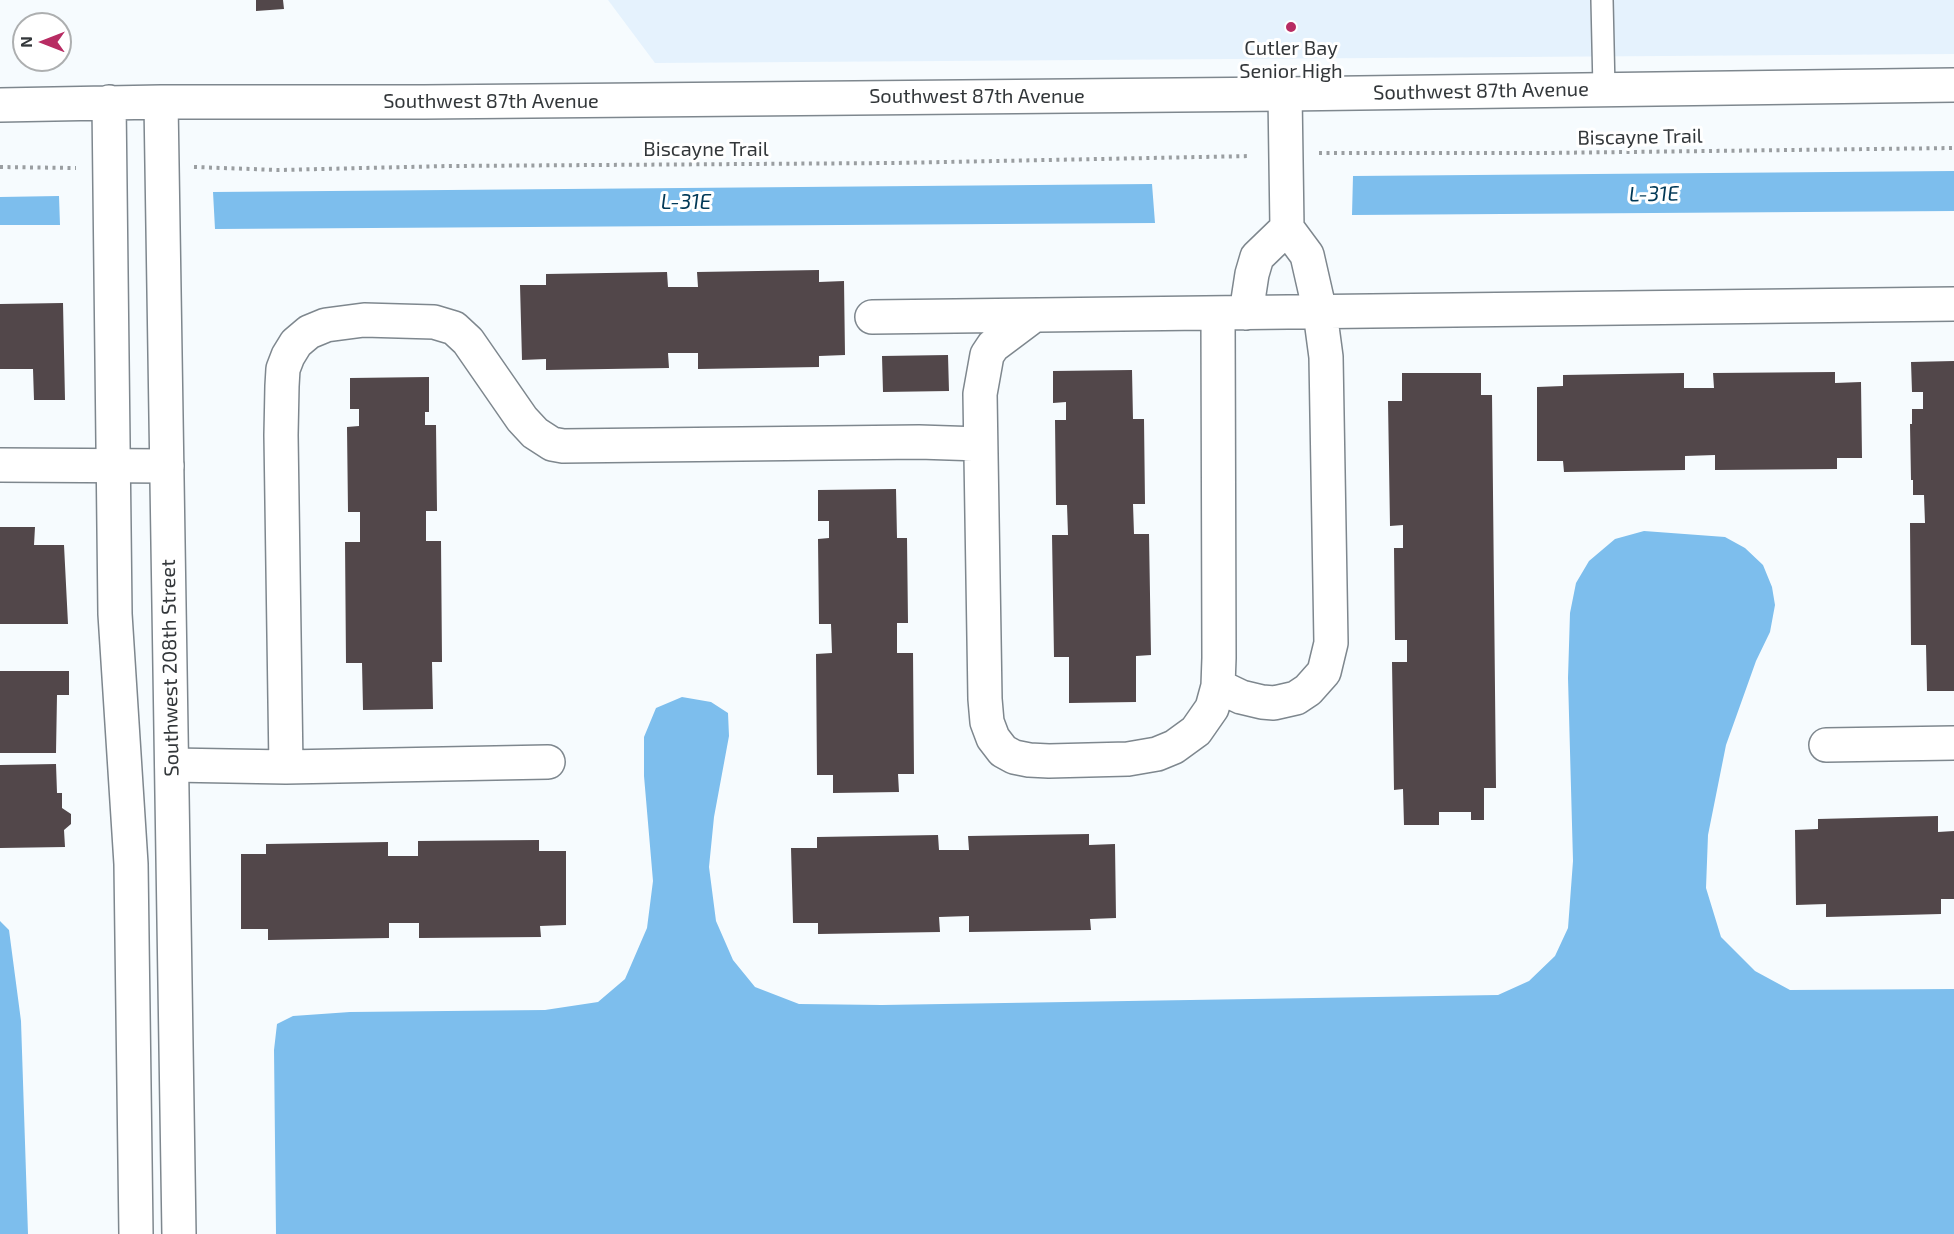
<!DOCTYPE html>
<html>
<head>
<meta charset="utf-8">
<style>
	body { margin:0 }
	#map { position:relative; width:1954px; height:1234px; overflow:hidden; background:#f6fbfe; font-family:"Exo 2",sans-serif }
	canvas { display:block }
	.north { position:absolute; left:12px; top:12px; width:60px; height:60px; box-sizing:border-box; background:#fff; border:2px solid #adafb0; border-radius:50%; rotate:270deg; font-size:16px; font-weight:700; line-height:24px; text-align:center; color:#33373a }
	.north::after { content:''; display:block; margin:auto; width:21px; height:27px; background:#b82c63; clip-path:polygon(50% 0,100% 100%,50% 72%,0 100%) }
</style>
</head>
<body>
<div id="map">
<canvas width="1954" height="1234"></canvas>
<div class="north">N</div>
</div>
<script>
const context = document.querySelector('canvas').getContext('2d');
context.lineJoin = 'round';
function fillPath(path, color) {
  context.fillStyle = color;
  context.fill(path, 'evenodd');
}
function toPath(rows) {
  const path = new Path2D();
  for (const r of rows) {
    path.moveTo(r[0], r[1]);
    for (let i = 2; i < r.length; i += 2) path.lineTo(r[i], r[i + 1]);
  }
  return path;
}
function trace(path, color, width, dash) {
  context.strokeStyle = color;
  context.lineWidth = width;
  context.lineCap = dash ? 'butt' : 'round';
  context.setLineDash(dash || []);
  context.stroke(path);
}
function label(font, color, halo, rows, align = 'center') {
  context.font = font + ' "Exo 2",sans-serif';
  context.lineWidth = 6;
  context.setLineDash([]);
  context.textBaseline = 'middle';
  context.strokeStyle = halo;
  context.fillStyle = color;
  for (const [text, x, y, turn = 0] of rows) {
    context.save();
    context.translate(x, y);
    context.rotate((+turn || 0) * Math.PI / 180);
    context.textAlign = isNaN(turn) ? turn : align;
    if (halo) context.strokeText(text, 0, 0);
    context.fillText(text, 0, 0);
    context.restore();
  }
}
const built = toPath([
	[608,0,1954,0,1954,54,655,63]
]);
const water = toPath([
	[1954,171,1954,211,1352,215,1353,176],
	[1152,184,1155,223,215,229,213,192],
	[59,196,60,225,0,225,0,197],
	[1644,531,1725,537,1745,548,1763,565,1772,587,1775,605,1770,632,1756,661,1726,745,1708,835,1706,888,1721,937,1755,971,1790,990,1954,989,1954,1234,276,1234,274,1050,277,1024,293,1016,350,1012,545,1010,598,1002,625,979,647,928,653,881,644,776,644,737,656,708,682,697,711,702,728,713,729,736,714,817,709,867,716,921,733,960,755,987,799,1004,882,1005,1498,995,1529,981,1555,956,1568,928,1573,861,1568,678,1570,613,1576,583,1589,561,1615,539],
	[0,921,9,930,21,1021,28,1234,0,1234]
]);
const building = toPath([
	[256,0,283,0,284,9,256,11],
	[819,270,819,282,844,281,845,355,819,356,819,367,698,369,698,353,668,353,669,368,546,370,546,359,522,360,520,285,546,285,546,274,667,272,668,287,698,287,697,272],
	[63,303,65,400,34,400,33,369,0,369,0,304],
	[948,355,949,391,883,392,882,356],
	[1954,361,1954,691,1927,691,1926,645,1911,645,1910,523,1925,523,1924,495,1913,495,1913,480,1911,480,1910,424,1912,424,1912,409,1923,409,1923,392,1912,392,1911,362],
	[1132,370,1133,419,1144,419,1145,504,1133,504,1134,534,1149,534,1151,655,1136,656,1136,702,1069,703,1069,657,1054,657,1052,535,1068,535,1067,505,1056,505,1055,420,1066,420,1066,402,1053,403,1053,371],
	[1835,372,1835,383,1861,382,1862,458,1837,458,1837,469,1715,470,1715,455,1685,456,1685,470,1564,472,1563,461,1537,461,1537,387,1563,386,1563,375,1684,373,1684,388,1714,388,1713,373],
	[1402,373,1481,373,1481,395,1492,395,1496,788,1484,788,1484,820,1471,820,1471,812,1439,812,1439,825,1404,825,1403,789,1394,790,1392,662,1407,662,1407,640,1395,640,1394,548,1403,548,1403,525,1390,526,1388,401,1402,401],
	[429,377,429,412,425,412,425,425,436,425,437,511,426,511,426,541,441,541,442,662,432,662,433,709,363,710,362,663,346,663,345,542,360,542,360,512,348,512,347,427,359,426,359,409,350,409,350,378],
	[896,489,897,538,907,538,908,623,897,623,897,653,913,653,914,774,898,774,899,792,833,793,833,775,817,775,816,654,832,653,831,624,819,624,818,539,829,538,829,521,818,521,818,490],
	[0,527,35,527,34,545,64,545,68,624,0,624],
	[0,671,69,671,69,695,57,695,56,753,0,753],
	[56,764,57,793,62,793,62,808,71,814,71,824,64,830,65,847,0,848,0,765],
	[1938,816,1938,832,1954,831,1954,899,1941,899,1941,914,1826,917,1826,904,1796,905,1795,830,1818,829,1818,819],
	[1089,834,1089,845,1115,844,1116,918,1090,919,1091,930,969,932,969,916,939,917,940,932,818,934,818,923,793,923,791,848,817,848,817,837,938,835,939,850,969,850,968,836],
	[539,840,539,851,566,851,566,925,540,926,541,937,419,938,419,923,389,923,389,938,268,940,268,929,241,929,241,854,266,854,266,844,388,842,388,856,418,856,418,841]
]);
const path = toPath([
	[1319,153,1545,153,1954,148],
	[0,167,76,168],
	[194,167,279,170,449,166,894,163,1251,156]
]);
const lane = toPath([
	[1602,0,1604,89]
]);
const street = toPath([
	[1246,313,1252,274,1257,257,1287,228],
	[1033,316,993,346,987,355,980,394,985,699,987,722,993,738,1003,751,1014,757,1029,760,1049,761,1128,759,1157,754,1174,747,1196,731,1212,708,1218,686,1219,658,1218,314],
	[872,317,1954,304],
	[0,465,167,466],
	[1218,686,1241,697,1262,702,1274,703,1296,698,1308,690,1324,672,1331,643,1326,357,1320,312,1307,255,1287,228,1285,94],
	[1826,745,1954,743],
	[172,765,286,767,548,762],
	[286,767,281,435,282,386,283,369,288,356,296,343,309,332,326,325,364,320,434,322,454,328,468,341,522,419,535,433,552,444,563,446,919,442,980,444]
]);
const secondary = toPath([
	[109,102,115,614,131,864,136,1234],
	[161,102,179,1234],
	[0,105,161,102,424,102,1285,94,1954,85]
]);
const markers = [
	[1291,27,6,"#b82c63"]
];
const poiNames = [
	["Cutler Bay",1291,48],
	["Senior High",1291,71]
];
const streetNames = [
	["Southwest 87th Avenue",1481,91,-1],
	["Southwest 87th Avenue",977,96],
	["Southwest 87th Avenue",491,101],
	["Biscayne Trail",1640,137,-1],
	["Biscayne Trail",706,149],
	["Southwest 208th Street",170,668,-91]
];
const waterNames = [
	["L-31E",1654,194,-1],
	["L-31E",686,202]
];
fillPath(built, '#e5f2fd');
fillPath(water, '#7dbeed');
fillPath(building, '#52474a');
trace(lane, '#7e878e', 24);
trace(street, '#7e878e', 36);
trace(secondary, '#7e878e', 36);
trace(path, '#9a9ea1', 4, [3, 4.5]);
trace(lane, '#fff', 21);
trace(street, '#fff', 33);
trace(secondary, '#fff', 33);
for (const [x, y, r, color] of markers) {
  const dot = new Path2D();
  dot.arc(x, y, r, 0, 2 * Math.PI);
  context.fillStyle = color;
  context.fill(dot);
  trace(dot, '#fff', 2);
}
label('20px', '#33373a', '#fff', poiNames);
label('20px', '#33373a', '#fff', streetNames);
label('italic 21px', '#023957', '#fff', waterNames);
</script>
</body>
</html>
